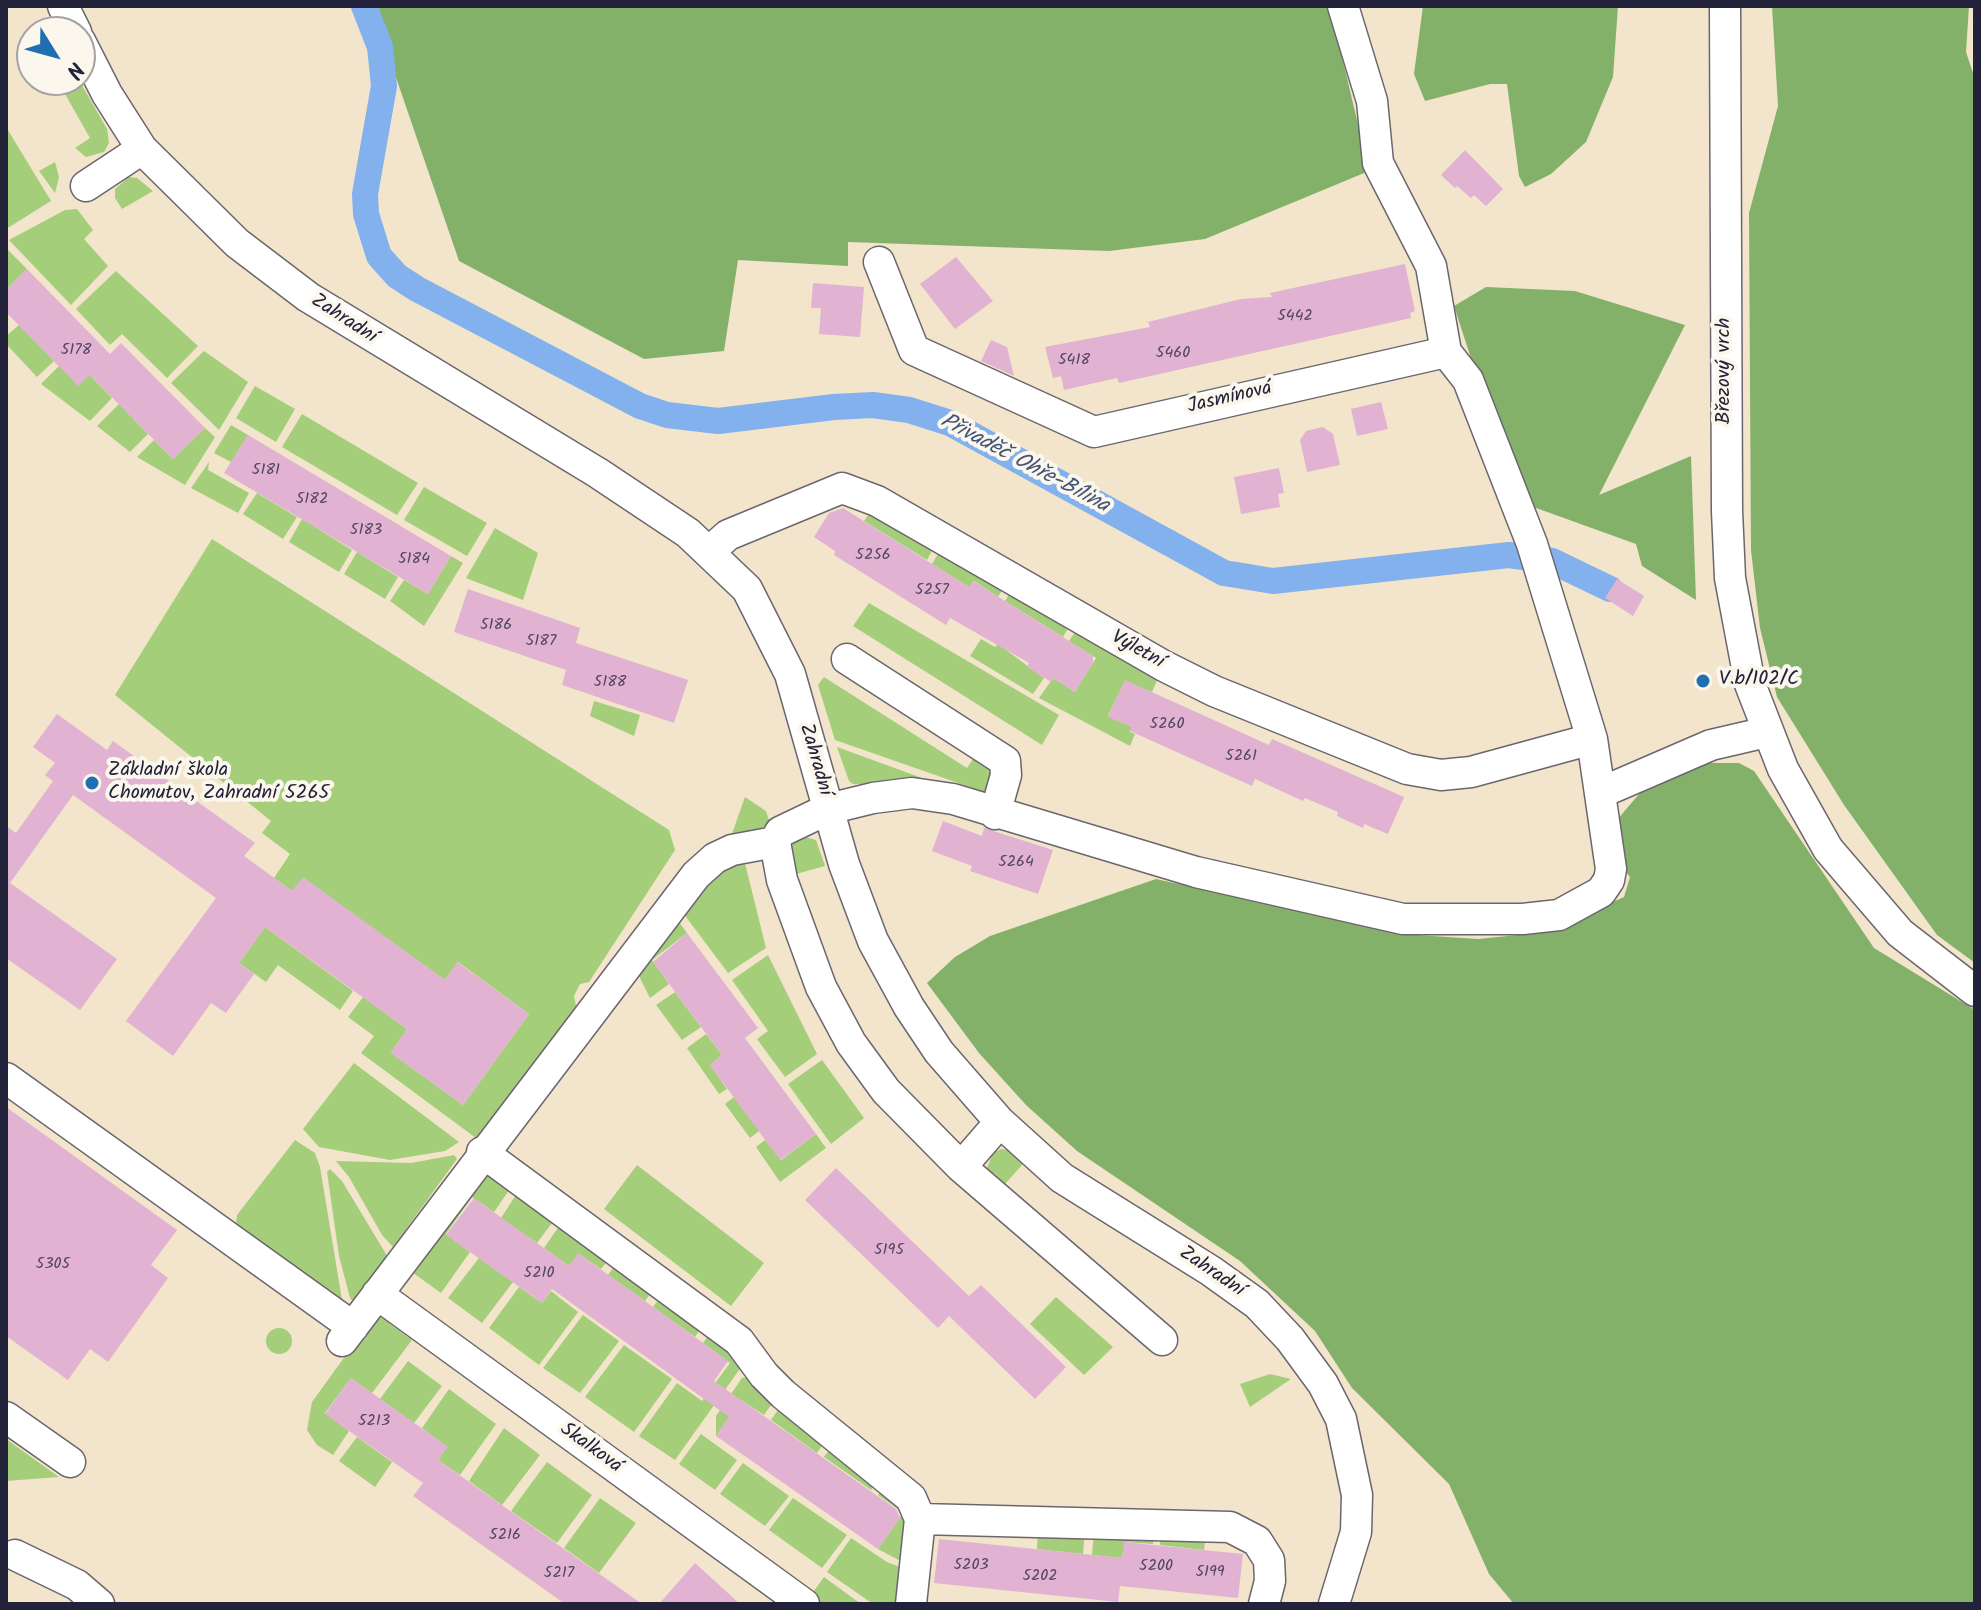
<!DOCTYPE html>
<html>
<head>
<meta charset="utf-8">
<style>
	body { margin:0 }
	#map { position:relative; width:1981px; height:1610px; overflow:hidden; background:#f2e5cb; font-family:Kalam,sans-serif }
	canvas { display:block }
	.frame { position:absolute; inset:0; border:8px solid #22223b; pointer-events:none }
	.north { position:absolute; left:16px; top:16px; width:80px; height:80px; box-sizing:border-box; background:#fbf7ec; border:2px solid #a4a2a5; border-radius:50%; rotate:127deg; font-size:22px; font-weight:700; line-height:32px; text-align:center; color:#22223b }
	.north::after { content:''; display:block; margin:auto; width:28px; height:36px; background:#1f6fb2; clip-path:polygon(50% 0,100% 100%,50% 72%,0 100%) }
</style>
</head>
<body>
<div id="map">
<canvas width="1981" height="1610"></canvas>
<div class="frame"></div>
<div class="north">N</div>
</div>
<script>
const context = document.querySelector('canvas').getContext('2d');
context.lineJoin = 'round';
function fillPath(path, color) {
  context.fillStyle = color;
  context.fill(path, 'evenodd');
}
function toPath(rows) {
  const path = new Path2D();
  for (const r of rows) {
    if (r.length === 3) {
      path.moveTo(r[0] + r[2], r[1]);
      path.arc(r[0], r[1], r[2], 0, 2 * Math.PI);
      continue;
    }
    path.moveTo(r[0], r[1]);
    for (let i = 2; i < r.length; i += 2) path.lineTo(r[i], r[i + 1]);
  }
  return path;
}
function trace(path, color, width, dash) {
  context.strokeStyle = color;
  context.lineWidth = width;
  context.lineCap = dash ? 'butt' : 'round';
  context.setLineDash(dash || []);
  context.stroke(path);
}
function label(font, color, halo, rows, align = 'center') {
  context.font = font + ' Kalam,sans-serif';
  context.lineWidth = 8;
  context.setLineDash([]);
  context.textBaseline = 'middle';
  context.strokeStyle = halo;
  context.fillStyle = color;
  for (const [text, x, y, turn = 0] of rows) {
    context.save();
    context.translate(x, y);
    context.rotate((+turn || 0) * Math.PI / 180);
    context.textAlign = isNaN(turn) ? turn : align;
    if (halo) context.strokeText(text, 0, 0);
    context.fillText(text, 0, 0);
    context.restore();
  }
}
const green = toPath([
	[57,80,79,80,107,129,109,143,104,152,86,157,75,148,90,138],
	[6,127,51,201,6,229],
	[55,162,59,177,55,193,39,171],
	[129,177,137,178,153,191,122,209,115,198,115,189],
	[77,209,93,230,84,239,108,266,71,305,9,240,65,210],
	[6,248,27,269,6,290],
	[116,271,198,346,167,378,122,334,110,345,76,309],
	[19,325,54,361,37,377,6,344,6,336],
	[204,351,248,382,219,430,171,383],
	[59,366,90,375,112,398,90,421,41,384],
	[255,386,295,409,276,442,236,418],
	[119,404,148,434,130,452,97,426],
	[302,414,418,483,397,515,282,447],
	[231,425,248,435,231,462,214,453],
	[205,428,215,437,185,485,137,457,154,440,173,459],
	[209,462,208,470,249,493,238,513,191,488],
	[424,487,487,523,467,556,404,520],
	[257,493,297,517,283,539,243,514],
	[870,512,934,547,927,560,864,521],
	[302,519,352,550,339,572,289,542],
	[495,528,538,553,523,600,466,578],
	[212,539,669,830,675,850,589,982,580,984,574,996,578,1016,480,1141,361,1053,374,1036,348,1017,363,997,407,1029,391,1053,463,1105,529,1014,458,962,445,980,303,878,292,891,274,878,290,854,262,833,271,821,115,695],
	[940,550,1004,587,998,597,974,581,969,587,932,564],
	[357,552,398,577,385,599,344,574],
	[451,556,463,563,424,626,390,601,404,580,428,594],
	[1011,591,1070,625,1063,637,1005,601],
	[869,603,1059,715,1042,745,853,626],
	[1077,629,1159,676,1152,692,1125,681,1108,716,1132,727,1130,732,1135,734,1130,746,1039,698,1053,678,1075,692,1096,658,1069,641],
	[981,639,995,647,998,644,1044,678,1033,694,970,656],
	[824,677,967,768,978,752,992,767,987,793,835,740,818,685],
	[594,701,640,715,634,736,590,716],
	[837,747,944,786,853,784,849,781],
	[745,797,766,811,770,823,767,831,729,842],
	[802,836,816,840,825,866,796,874,791,846],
	[743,855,766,948,728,973,680,909,702,878],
	[674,915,687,933,652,960,669,984,650,998,639,976,640,966],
	[265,927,353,991,340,1010,278,965,266,982,239,963],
	[768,955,817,1054,785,1077,757,1039,768,1031,732,980],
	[675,992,701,1027,682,1040,656,1005],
	[706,1034,722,1055,710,1065,727,1089,719,1094,687,1048],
	[822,1060,864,1118,831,1144,788,1084],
	[354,1063,459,1142,445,1151,390,1160,319,1147,303,1129],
	[734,1097,759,1131,750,1138,725,1104],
	[816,1134,826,1148,780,1182,756,1147,765,1140,781,1160],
	[295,1140,315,1153,320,1167,342,1300,337,1301,236,1225,237,1215],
	[1001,1149,1009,1150,1023,1164,1005,1184,994,1173,990,1177,986,1170,993,1153],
	[454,1155,457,1159,393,1247,382,1235,349,1177,336,1161,411,1163],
	[637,1165,764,1263,731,1306,604,1209],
	[483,1168,514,1183,494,1212,472,1197,446,1234,470,1252,441,1293,409,1270],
	[330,1169,342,1181,386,1254,387,1258,355,1303,350,1298,339,1256,327,1172],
	[521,1187,558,1215,537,1243,501,1218],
	[564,1219,613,1254,601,1269,579,1254,569,1266,544,1248],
	[479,1258,513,1282,482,1323,448,1298],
	[619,1260,655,1287,645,1301,608,1275],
	[519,1287,542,1303,551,1291,578,1312,539,1365,489,1328],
	[663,1293,704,1323,695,1337,653,1307],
	[1056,1297,1113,1347,1084,1375,1030,1324],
	[583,1315,619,1341,580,1393,543,1368],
	[387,1316,396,1317,390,1324,412,1340,372,1393,351,1378,325,1413,349,1431,333,1455,317,1445,307,1430,312,1402,364,1330,376,1319],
	[279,1341,13],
	[713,1329,744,1363,675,1460,639,1436,677,1383,702,1401,730,1363,703,1343],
	[624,1345,672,1379,634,1432,585,1397],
	[408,1361,442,1386,414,1423,380,1399],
	[1270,1374,1291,1379,1250,1407,1240,1384],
	[747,1377,778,1395,764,1415,741,1400,716,1436,716,1416,742,1378],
	[449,1389,496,1424,460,1475,438,1460,447,1447,422,1428],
	[784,1401,828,1437,817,1453,771,1420],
	[504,1428,540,1455,502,1505,469,1481],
	[701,1434,737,1460,715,1490,679,1464],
	[357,1437,392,1462,375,1487,339,1461],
	[6,1439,59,1477,6,1481],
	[834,1443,880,1478,871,1490,824,1457],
	[547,1462,592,1495,557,1543,511,1511],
	[743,1463,789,1496,765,1526,720,1494],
	[886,1484,913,1520,908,1565,878,1549,903,1513,878,1495],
	[600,1498,636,1523,599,1573,564,1548],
	[793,1498,847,1535,822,1568,769,1530],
	[1038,1529,1085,1531,1083,1554,1037,1549],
	[1094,1531,1154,1532,1153,1544,1125,1542,1122,1558,1092,1555],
	[1161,1532,1206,1533,1204,1550,1160,1545],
	[851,1538,887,1562,908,1570,904,1604,873,1604,827,1572],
	[824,1577,861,1604,823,1604,811,1595]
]);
const forest = toPath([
	[375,6,1330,6,1369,171,1205,239,1109,251,848,242,848,266,738,260,724,351,644,359,459,261,390,60,382,18],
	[1423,6,1618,6,1613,77,1586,142,1551,174,1525,187,1519,176,1507,84,1490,84,1425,101,1414,74],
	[1772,6,1969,6,1966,52,1975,79,1975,963,1937,935,1844,805,1777,697,1760,628,1751,550,1749,213,1778,106],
	[1486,287,1575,291,1685,325,1599,495,1691,456,1696,600,1642,566,1636,544,1525,504,1493,426,1454,306],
	[1708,763,1739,763,1754,771,1874,948,1975,1010,1975,1604,1514,1604,1489,1574,1449,1484,1352,1388,1315,1331,1240,1261,1077,1151,1026,1105,979,1053,927,983,955,957,990,936,1156,879,1401,934,1478,939,1547,932,1624,897,1630,877,1624,869,1616,821,1640,793]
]);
const canal = toPath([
	[364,6,380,47,384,86,365,194,366,214,379,256,397,276,417,289,640,406,667,415,718,421,834,407,873,405,909,410,950,423,1224,573,1273,581,1509,555,1552,561,1610,589]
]);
const building = toPath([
	[1465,150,1503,189,1486,206,1474,195,1471,198,1457,186,1455,188,1441,175],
	[956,257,993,301,955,329,920,284],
	[1405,264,1415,311,1410,313,1411,318,1119,383,1117,378,1064,390,1061,376,1053,378,1045,347,1150,327,1148,322,1241,299,1272,297,1270,293],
	[27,269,110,354,121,343,205,428,173,459,90,375,78,386,6,312,6,290],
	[813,283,864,287,860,337,819,334,821,308,811,308],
	[991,340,1007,347,1014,376,981,361],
	[1381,402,1388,429,1357,436,1351,409],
	[1323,427,1333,434,1340,465,1307,472,1300,440,1306,431],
	[248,435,451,556,428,594,224,473],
	[1279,468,1284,493,1278,494,1280,507,1241,514,1234,477],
	[843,508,969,587,973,581,1093,656,1093,663,1075,692,1053,678,1051,682,1027,667,1029,663,950,618,946,625,834,555,835,551,814,537,829,513],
	[1617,579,1644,596,1633,616,1605,598],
	[468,589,580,628,576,643,688,680,674,723,562,685,566,670,454,632],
	[1125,680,1269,745,1272,739,1404,797,1388,834,1364,824,1363,828,1337,816,1338,812,1305,798,1303,801,1255,779,1252,786,1130,731,1132,727,1108,717],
	[57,714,107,750,113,741,255,843,244,856,292,891,303,877,445,980,457,962,529,1014,463,1105,391,1053,407,1029,265,927,239,963,254,974,226,1013,211,1003,173,1056,126,1021,216,898,73,795,10,883,117,959,80,1010,6,958,6,826,16,833,53,781,45,775,55,763,33,747],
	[943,821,982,836,984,828,1053,850,1038,894,970,871,972,866,932,851],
	[687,933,758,1028,745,1038,816,1134,780,1160,710,1065,722,1055,653,962],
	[6,1107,177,1230,151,1265,168,1278,108,1362,90,1349,68,1380,6,1336],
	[836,1168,969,1296,981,1285,1066,1367,1035,1399,949,1316,938,1328,805,1200],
	[474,1198,569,1266,578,1253,728,1361,714,1381,896,1509,900,1518,878,1549,716,1436,729,1417,552,1289,542,1303,446,1235],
	[351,1378,448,1447,438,1460,642,1604,565,1604,413,1496,423,1483,325,1414],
	[939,1539,1122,1558,1124,1542,1243,1554,1238,1598,1120,1586,1118,1602,934,1583],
	[695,1563,740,1604,659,1604]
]);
const minor = toPath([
	[63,6,76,32],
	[1343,6,1372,101,1378,163,1431,266,1446,352],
	[1725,6,1727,511,1730,578,1750,684,1783,769,1828,849,1900,933,1975,991],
	[80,41,107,94,142,149,237,243,308,297,598,473,688,533,747,589,790,674,844,864,873,941,909,1007,939,1052,1000,1122,1062,1178,1211,1271,1257,1304,1290,1339,1323,1384,1341,1419,1357,1495,1356,1532,1334,1604],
	[86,186,142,149],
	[879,262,914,350,1094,432,1446,352,1468,380,1532,544,1592,739,1611,869,1609,880,1601,892,1559,915,1523,919,1403,919,1196,872,953,799,912,793,873,798,828,809,780,832,775,842,782,880,821,987,851,1043,886,1091,961,1167,1162,1340],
	[710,551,728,535,842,488,877,501,1164,666,1214,691,1407,769,1441,775,1471,772,1592,739],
	[847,659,1005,761,1006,775,995,814],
	[1600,793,1711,745,1767,732],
	[6,1078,353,1327],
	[482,1152,739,1341,764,1375,783,1394,911,1498,920,1519,1230,1527,1257,1541,1269,1560,1270,1581,1264,1604],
	[961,1167,1000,1122],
	[377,1294,804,1604],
	[342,1341,696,875,715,858,732,850,775,842],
	[6,1417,70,1462],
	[15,1555,77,1585,99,1604],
	[911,1604,920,1519]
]);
const markers = [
	[1703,681,8,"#1f6fb2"],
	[92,783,8,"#1f6fb2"]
];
const numberNames = [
	["5442",1295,317],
	["5178",76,351],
	["5460",1173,354],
	["5418",1074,361],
	["5181",266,471],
	["5182",312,500],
	["5183",366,531],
	["5256",873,556],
	["5184",414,560],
	["5257",932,591],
	["5186",496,626],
	["5187",541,642],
	["5188",610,683],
	["5260",1167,725],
	["5261",1241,757],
	["5264",1016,863],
	["5195",889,1251],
	["5305",53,1265],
	["5210",539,1274],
	["5213",374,1422],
	["5216",505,1536],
	["5203",971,1566],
	["5200",1156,1567],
	["5199",1210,1573],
	["5217",559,1574],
	["5202",1040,1577]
];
const streetNames = [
	["Zahradní",343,320,33],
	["Březový vrch",1726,371,-90],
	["Jasmínová",1230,399,-13],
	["Výletní",1137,651,29],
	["Zahradní",814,760,74],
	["Zahradní",1211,1273,34],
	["Skalková",590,1449,36]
];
const poiNames = [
	["V.b/102/C",1719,681],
	["Základní škola",108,772],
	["Chomutov, Zahradní 5265",108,795]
];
const waterNames = [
	["Přivaděč Ohře-Bílina",1024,465,28]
];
fillPath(green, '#a4ce7a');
fillPath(forest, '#83b16a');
trace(canal, '#82b1ed', 26);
fillPath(building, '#e1b2d2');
trace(minor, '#6b666d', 33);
trace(minor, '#fff', 30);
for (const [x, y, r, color] of markers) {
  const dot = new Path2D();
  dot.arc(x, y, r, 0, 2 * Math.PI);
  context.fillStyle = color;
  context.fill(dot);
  trace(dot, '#fbf7ec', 3);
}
label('16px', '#524661', null, numberNames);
label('20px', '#22223b', '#fbf7ec', streetNames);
label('20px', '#22223b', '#fbf7ec', poiNames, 'left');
label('italic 22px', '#445479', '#fbf7ec', waterNames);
</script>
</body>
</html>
